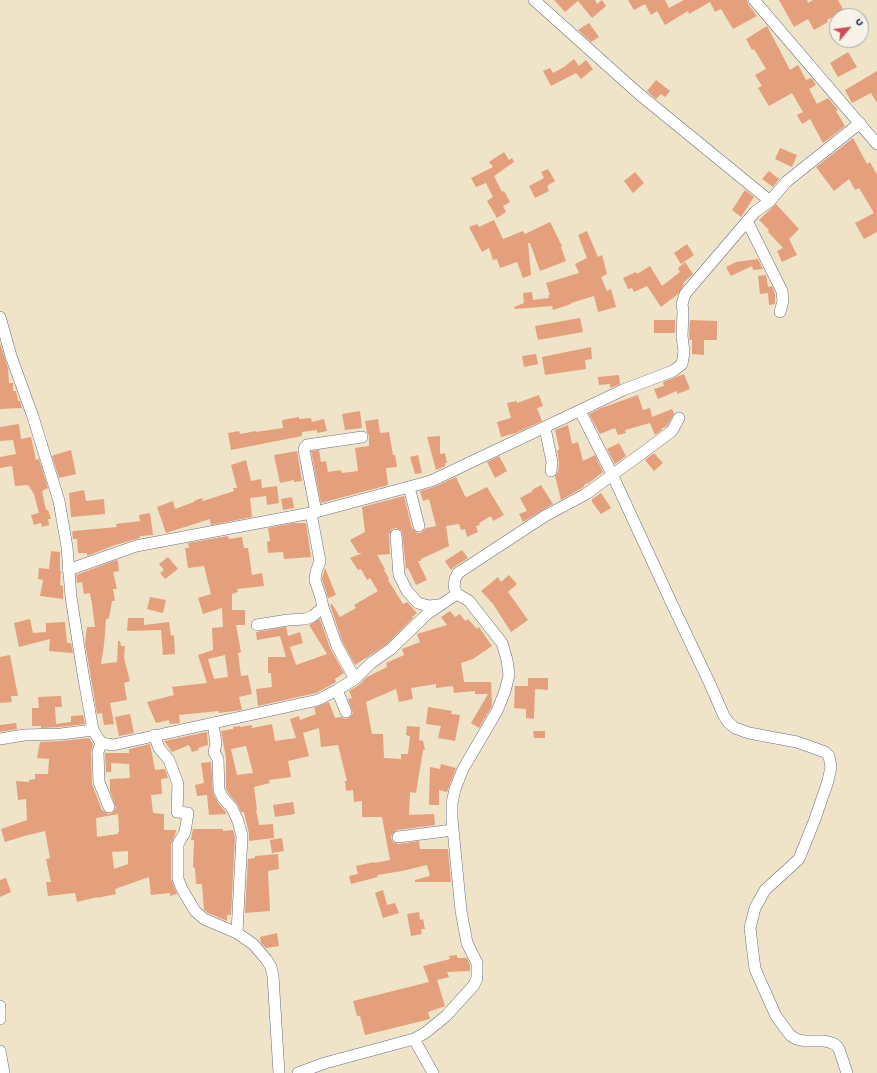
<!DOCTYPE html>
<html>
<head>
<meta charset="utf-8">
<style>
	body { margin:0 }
	#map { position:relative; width:877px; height:1073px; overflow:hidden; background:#efe4c7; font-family:"Gochi Hand",sans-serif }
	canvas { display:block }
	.north { position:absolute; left:829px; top:8px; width:40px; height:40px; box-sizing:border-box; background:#f7f3e8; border:1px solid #9fa5b1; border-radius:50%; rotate:61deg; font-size:11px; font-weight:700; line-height:16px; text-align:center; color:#1b2f5e }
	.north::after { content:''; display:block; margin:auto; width:14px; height:18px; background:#d1495b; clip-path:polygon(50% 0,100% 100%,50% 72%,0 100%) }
</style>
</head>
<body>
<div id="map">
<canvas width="877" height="1073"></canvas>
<div class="north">U</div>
</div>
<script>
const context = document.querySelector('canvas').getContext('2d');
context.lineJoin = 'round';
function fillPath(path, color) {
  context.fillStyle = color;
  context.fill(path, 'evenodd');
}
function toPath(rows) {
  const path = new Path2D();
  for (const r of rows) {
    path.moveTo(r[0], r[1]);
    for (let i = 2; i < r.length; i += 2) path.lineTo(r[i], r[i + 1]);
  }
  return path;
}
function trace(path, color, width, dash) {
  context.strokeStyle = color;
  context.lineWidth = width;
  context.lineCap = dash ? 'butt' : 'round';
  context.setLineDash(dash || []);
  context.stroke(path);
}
const building = toPath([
	[554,0,595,0,597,4,602,0,606,6,592,18,578,1,565,12],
	[628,0,665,0,669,8,684,0,747,0,748,4,757,16,733,29,721,9,715,12,710,2,689,14,688,11,665,25,657,11,651,15,645,4,634,10],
	[779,0,807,0,808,3,813,0,838,0,844,11,827,20,828,22,814,30,808,19,794,27],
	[589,23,599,37,591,42,578,30],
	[767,26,790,70,798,65,806,80,811,78,813,80,816,85,809,89,817,104,828,98,838,110,836,111,845,126,823,143,810,119,802,124,797,115,803,112,792,93,769,106,758,88,762,86,755,75,766,69,754,49,752,50,746,39],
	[848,52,857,67,838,77,830,63],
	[574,59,579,66,586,60,593,69,581,79,576,73,551,86,543,71,550,68,553,73,564,67],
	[877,71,877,103,871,93,852,103,845,90],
	[656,80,670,91,665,97,661,94,656,99,647,91],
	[853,138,867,164,870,162,877,175,877,232,864,239,855,223,874,213,859,188,855,190,849,179,834,191,816,167],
	[780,148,797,155,792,167,775,159],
	[504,152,509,160,512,158,514,162,494,176,502,192,504,191,510,202,503,206,506,212,497,218,487,201,493,197,486,183,476,187,471,178,493,167,489,162],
	[548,169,555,181,547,186,549,191,535,198,529,186,544,178,541,172],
	[769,171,779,179,773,187,762,179],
	[635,172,644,183,633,193,624,181],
	[745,190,754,197,741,217,732,210],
	[776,204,799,229,789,239,797,255,782,262,777,251,783,248,768,232,769,230,759,220],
	[494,220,503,239,523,231,525,234,550,222,562,246,561,247,566,261,540,271,530,243,528,243,531,275,523,278,517,262,500,268,497,259,493,260,489,248,482,252,469,227,477,224,479,227],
	[587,231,598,257,602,255,607,274,601,277,607,291,611,289,616,307,598,312,594,296,571,303,571,304,553,310,552,306,515,309,514,307,524,303,523,293,532,292,533,300,549,298,548,295,550,295,546,283,579,273,575,264,587,258,578,235],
	[687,244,694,255,681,264,674,253],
	[758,259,763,269,753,270,752,266,731,276,726,267,736,262],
	[685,262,693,274,683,283,684,284,678,294,661,307,647,286,634,292,632,288,628,289,623,278,636,272,637,274,650,266,662,286,680,272,678,268],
	[766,275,768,287,772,286,775,293,775,304,769,305,768,293,760,294,758,276],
	[580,318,583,332,538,340,535,326],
	[654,320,675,320,675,333,654,333],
	[690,320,717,321,717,340,704,340,704,355,692,354,692,340,690,340,689,336],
	[0,343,8,368,9,383,13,383,13,391,16,391,18,401,20,401,22,408,0,409],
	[591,347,592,359,585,360,586,369,545,375,542,357],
	[536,354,538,364,524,367,522,356],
	[684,374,690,389,677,394,677,391,658,399,654,389,664,386,663,382],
	[619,375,620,384,610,388,610,384,599,385,598,377],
	[539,395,543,406,537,408,542,421,516,433,501,437,497,422,511,418,507,403,517,401,517,403],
	[638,395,643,410,650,408,652,417,672,409,674,414,667,426,661,429,662,430,655,435,650,423,625,430,626,433,618,435,615,428,600,434,589,414,601,408],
	[360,411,362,428,345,430,342,414],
	[299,417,299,419,311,418,312,422,324,419,327,431,317,433,317,430,302,432,302,436,231,450,228,433,239,431,240,434,256,431,256,432,283,428,282,420],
	[378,419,380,433,389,432,393,455,395,455,397,467,386,468,388,485,321,503,311,451,319,450,321,462,326,461,328,472,341,470,342,473,358,471,355,448,369,446,369,436,367,432,365,421],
	[19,424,21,439,31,437,36,460,39,459,48,488,42,491,46,510,48,510,51,519,48,519,49,525,42,527,41,523,34,525,31,515,39,513,34,494,28,485,15,486,12,466,0,468,0,457,16,454,13,440,0,441,0,427],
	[568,425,572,444,578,442,583,461,595,455,603,472,590,482,584,485,584,487,582,488,561,500,555,476,558,472,559,463,557,450,559,450,559,448,555,430],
	[440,436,440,454,445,453,447,463,445,463,445,466,436,470,427,437],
	[619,443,626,456,615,464,607,449],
	[71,450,76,474,59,478,52,456,54,455],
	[297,451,302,481,294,482,294,480,280,483,274,455],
	[654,453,663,463,654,471,645,460],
	[418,455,422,473,415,474,410,457],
	[499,456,507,471,495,478,487,462],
	[246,460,251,481,261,479,262,488,277,486,279,503,267,505,266,496,250,498,252,517,211,525,210,519,166,533,157,507,173,501,175,509,194,502,194,501,202,498,203,501,234,491,233,488,237,488,231,465],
	[456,477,465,496,467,497,487,487,504,515,493,521,491,516,479,523,480,525,476,526,478,532,467,537,465,529,461,530,459,524,446,526,449,546,421,559,421,561,418,561,427,580,416,585,408,568,406,569,402,531,396,528,392,529,389,535,390,554,377,555,385,569,384,570,389,579,388,580,403,604,407,602,417,613,412,617,413,618,387,644,355,665,343,643,330,605,332,604,340,617,356,608,354,605,378,591,370,578,367,580,361,569,358,570,350,558,362,553,358,553,350,540,365,532,362,507,404,496,412,528,417,533,421,533,426,528,436,526,429,499,423,501,420,491,434,487],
	[541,485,553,504,523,522,519,514,527,511,520,498,533,491,532,490],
	[84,490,86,501,104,499,105,514,71,517,69,493],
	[601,493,611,508,601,514,592,502,592,499],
	[292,497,294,508,283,510,281,499],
	[150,513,153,535,140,536,140,538,115,545,87,556,87,553,78,553,77,539,73,539,72,532,73,532,73,531,117,527,116,524,140,521,139,515],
	[293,523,306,523,311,557,284,559,283,552,268,553,267,542,270,541,268,528],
	[228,536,229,539,242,537,244,548,248,548,252,575,262,573,264,586,237,589,238,592,232,594,232,610,245,610,245,625,236,625,241,652,238,653,241,676,248,675,252,694,239,697,242,710,219,713,219,711,179,715,180,723,170,724,169,720,156,723,147,702,174,695,172,687,207,683,198,655,213,650,212,628,223,627,222,608,203,614,198,598,211,594,204,566,188,568,185,548,189,548,188,543],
	[225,655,228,677,214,679,208,659],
	[462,550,468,558,454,567,451,570,445,561],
	[51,551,60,552,60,571,61,571,60,585,63,586,63,599,40,596,43,580,38,579,39,568,49,569],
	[168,557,178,569,165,579,160,573,164,570,159,564],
	[116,560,118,561,119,571,113,572,117,589,113,589,115,601,112,601,109,618,106,619,104,645,101,664,117,662,118,641,120,641,121,646,125,646,124,658,130,681,124,683,127,700,110,703,114,724,104,725,102,713,97,714,85,643,87,627,95,627,92,604,90,593,84,594,82,582,77,583,76,575],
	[325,568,336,595,328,598,322,579],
	[509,575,517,584,508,592,528,620,511,632,493,604,481,591,498,577,501,582],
	[150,597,166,600,163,613,147,609],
	[450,611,455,617,460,614,465,621,468,619,477,629,479,627,492,646,473,659,461,663,464,682,491,682,492,706,479,728,471,723,488,694,475,694,475,691,454,693,453,686,436,688,436,684,411,688,413,699,399,702,396,689,366,702,372,734,383,734,384,758,401,759,401,754,408,754,410,736,406,735,407,726,420,727,419,740,423,741,425,750,423,750,416,793,410,792,409,815,434,814,435,825,397,830,392,834,391,838,393,842,398,844,419,841,420,849,448,849,451,882,415,882,415,880,430,876,427,865,402,871,377,875,378,877,351,884,349,876,358,874,356,866,374,862,374,863,390,860,382,817,362,817,362,801,354,802,353,790,346,791,345,781,347,781,338,745,321,747,319,728,303,733,309,756,288,761,291,777,269,780,270,783,254,787,257,810,256,810,259,825,273,824,274,838,249,841,249,834,244,812,241,812,238,805,229,794,226,788,226,758,221,731,233,729,233,727,240,726,240,727,252,725,252,728,272,724,275,741,296,738,290,719,299,716,300,720,316,714,314,708,329,702,335,718,341,717,345,719,349,718,353,713,348,699,352,698,349,691,359,685,367,677,387,667,386,663,404,655,402,649,420,642,417,634,447,625,441,617],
	[246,746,253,773,237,775,231,749],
	[128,618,144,618,144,625,169,622,171,636,174,635,175,654,163,655,161,630,127,631],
	[30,619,33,633,46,632,46,623,65,622,67,643,71,643,73,653,49,651,50,639,19,647,14,623],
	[320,619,330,648,344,673,335,679,336,682,316,693,258,706,256,689,272,687,271,673,268,673,268,657,286,657,280,636,257,640,256,632,286,627,288,636,300,632,303,643,290,647,296,665,327,654,309,625],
	[10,655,18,696,11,696,12,702,0,703,0,657],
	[528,678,548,678,548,690,535,689,534,719,526,718,526,709,514,708,515,686,528,686],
	[61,696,62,707,55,707,56,724,71,722,71,716,83,715,85,724,60,727,41,728,41,726,32,726,32,708,39,708,38,697],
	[428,707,452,711,451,714,460,715,455,741,438,738,441,726,426,724],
	[130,714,134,733,119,736,115,717],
	[16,723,17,729,0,732,0,725],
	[533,731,545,731,545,738,534,738],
	[207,732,208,745,198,748,199,750,192,752,189,745,172,752,164,741],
	[89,738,93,744,91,752,92,784,102,810,108,814,112,813,116,808,110,791,110,779,130,778,129,764,111,763,111,772,106,772,105,753,129,753,129,749,150,744,155,770,165,769,168,778,161,779,162,794,151,795,153,813,164,814,164,830,176,830,175,835,171,844,171,879,177,894,170,896,170,893,151,895,149,877,115,889,116,894,97,898,97,897,77,902,75,893,48,896,46,882,51,882,46,859,50,858,45,831,24,836,5,842,1,829,27,820,26,799,18,800,16,781,29,782,29,780,35,779,35,774,48,774,49,759,37,758,40,742,62,741],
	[118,814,119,832,118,832,118,834,97,837,96,818],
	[128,851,128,864,114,869,112,852],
	[211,762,213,793,218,803,226,812,226,814,209,815,207,795,197,796,195,785,204,783,201,763],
	[441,764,456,768,447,792,439,790,439,805,429,805,430,767,440,769],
	[293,802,295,814,275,817,273,805],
	[193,829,223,829,223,831,233,830,235,837,231,915,227,915,227,921,208,913,204,910,202,884,196,884,195,868,193,867,194,840,191,840],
	[282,838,284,851,272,853,270,840],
	[278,854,279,869,268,871,270,911,245,913,248,859,255,858,255,856],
	[6,878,11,892,0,897,0,880],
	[383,890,387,905,395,903,399,913,383,918,375,893],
	[419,912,420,920,423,919,425,929,421,929,422,934,411,936,407,914],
	[277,933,279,946,266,948,261,943,260,937],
	[457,955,457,958,467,958,470,965,470,971,447,972,449,977,437,980,445,1006,428,1012,430,1019,365,1035,360,1016,357,1016,353,1001,429,982,423,966,450,959,449,956]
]);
const minor = toPath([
	[534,0,639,94,770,201],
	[754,0,877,144],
	[747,221,782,291,783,301,780,312],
	[0,317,11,356,33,417,59,501,67,547,71,597,83,674,93,730,101,743,113,745,318,700,337,690,355,679,371,663,391,649,427,614,457,594],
	[580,411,612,474,672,604,710,684,724,716,728,722,735,728,749,733,797,742,825,752,829,756,831,767,828,781,815,819,799,859,765,890,755,908,750,928,755,969,776,1016,790,1035,796,1039,805,1041,824,1041,832,1043,836,1045,839,1049,847,1073],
	[545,428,552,462,551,471],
	[409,487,419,526],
	[316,512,304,450,305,447,307,445,362,437],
	[311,513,320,561,316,572,315,580,321,598,323,607,337,646,355,679],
	[396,535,399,575,407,591,418,603,429,606,439,605],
	[68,570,136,546,316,512,431,481,623,390,673,371,682,364,684,352,682,336,683,312,682,304,685,294,755,212,770,201,786,182,860,123],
	[257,625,288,620,305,619,313,616,323,607],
	[337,690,346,712],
	[213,723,216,744,214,752,218,759,219,790,223,798,232,808,238,821,242,836,237,933],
	[154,735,159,748,169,760,178,784,177,812,188,813,185,832,178,844,178,879,182,889,195,911,204,919,237,933,253,944,266,959,271,967,273,976,279,1073],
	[0,739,24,735,61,734,93,730],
	[101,743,98,752,99,782,109,807],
	[398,837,453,830],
	[0,1006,0,1019],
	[0,1051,4,1073],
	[298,1073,325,1063,414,1039],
	[433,1073,414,1039,425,1033,446,1016,474,985,477,978,477,963,467,943,461,911,452,819,452,803,455,789,463,769,497,711,505,691,509,675,507,660,502,643,469,601,457,594,454,587,455,579,458,573,545,516,586,494,641,454,672,431,679,418]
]);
fillPath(building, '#e49f7c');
trace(minor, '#656e83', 12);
trace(minor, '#fff', 11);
</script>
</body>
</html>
